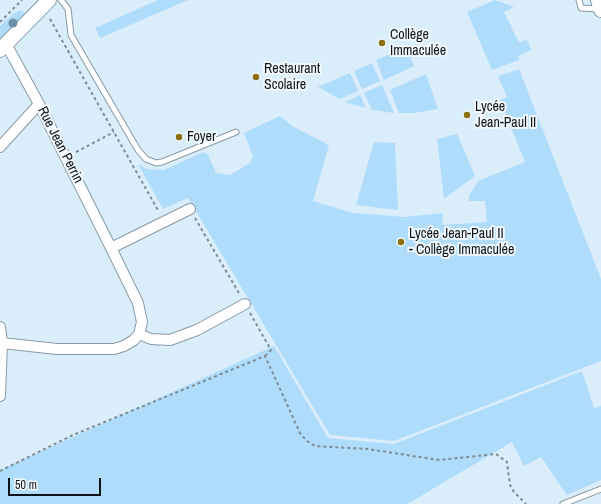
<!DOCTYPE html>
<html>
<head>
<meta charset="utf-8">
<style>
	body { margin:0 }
	#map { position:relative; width:601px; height:504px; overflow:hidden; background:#daedfa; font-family:"Archivo Narrow",sans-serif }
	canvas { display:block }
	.scale { position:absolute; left:8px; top:478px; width:93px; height:18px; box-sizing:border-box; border:2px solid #0e1418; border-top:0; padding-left:5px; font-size:12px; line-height:14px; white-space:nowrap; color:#0e1418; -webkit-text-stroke:3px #f1f8fe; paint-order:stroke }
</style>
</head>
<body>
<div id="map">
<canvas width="601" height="504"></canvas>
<div class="scale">50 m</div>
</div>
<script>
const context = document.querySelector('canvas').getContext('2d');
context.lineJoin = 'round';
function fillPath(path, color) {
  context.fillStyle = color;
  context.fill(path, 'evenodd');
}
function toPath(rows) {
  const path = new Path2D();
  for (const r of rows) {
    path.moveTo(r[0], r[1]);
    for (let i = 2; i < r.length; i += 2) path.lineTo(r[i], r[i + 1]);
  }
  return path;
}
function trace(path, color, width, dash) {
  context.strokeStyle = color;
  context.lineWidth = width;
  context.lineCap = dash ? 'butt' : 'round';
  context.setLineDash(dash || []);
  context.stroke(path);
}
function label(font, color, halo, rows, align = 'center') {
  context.font = font + ' "Archivo Narrow",sans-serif';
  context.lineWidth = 4;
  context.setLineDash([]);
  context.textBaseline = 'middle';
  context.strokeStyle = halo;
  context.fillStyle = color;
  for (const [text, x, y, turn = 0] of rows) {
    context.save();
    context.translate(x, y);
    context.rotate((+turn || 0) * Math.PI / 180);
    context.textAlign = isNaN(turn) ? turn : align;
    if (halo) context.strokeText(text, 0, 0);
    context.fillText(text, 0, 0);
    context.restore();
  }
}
const green = toPath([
	[158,0,188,0,100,38,95,28],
	[495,0,514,7,504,12,519,43,527,39,531,50,518,56,519,60,492,70,467,12],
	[20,10,29,16,0,42,0,26,13,14],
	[406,47,414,66,384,80,376,60],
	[372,63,380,81,362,89,354,71],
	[519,69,601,279,601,361,394,441,330,435,188,198,163,209,138,164,147,169,164,170,203,152,208,155,216,173,230,175,250,163,253,156,244,133,280,116,292,126,329,145,313,201,353,213,405,217,442,213,443,225,487,222,485,201,469,201,469,196,478,181,525,162,500,100,507,97,498,76],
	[350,73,358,91,340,99,318,87],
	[426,74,438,109,414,113,399,113,390,90],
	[382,85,394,113,372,110,364,93],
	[360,95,366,108,345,102],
	[457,134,475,176,444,199,437,139],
	[374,142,395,143,398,210,356,205],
	[274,346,328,438,394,444,582,371,594,408,601,406,601,480,567,495,541,457,524,466,512,442,407,504,0,504,0,470]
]);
const path = toPath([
	[50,19,159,212],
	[0,22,22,0],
	[76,152,114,132],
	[195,218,240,295],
	[250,313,271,350,265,356],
	[0,471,73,435,265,356,300,433,307,441,315,446,368,449,439,460,496,454,507,462,510,485,514,492,526,504]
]);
const lane = toPath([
	[61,0,68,9,71,35,138,150,146,159,156,163,162,162,236,132],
	[579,0,581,8,600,9],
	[563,504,601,489]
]);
const street = toPath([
	[0,147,39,104],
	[111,248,190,209],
	[0,327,2,343,0,396],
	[139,334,151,339,170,340,197,330,245,304],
	[2,343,57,349,114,349,124,346,134,340,139,334,142,322,138,303,111,248,39,104,6,44]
]);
const secondary = toPath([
	[598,0,601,10],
	[0,50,49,0]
]);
const trees = [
	[13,23]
];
const markers = [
	[382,43,4,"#8c6f12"],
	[256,77,4,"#8c6f12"],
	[467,115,4,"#8c6f12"],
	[179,137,4,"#8c6f12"],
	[401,242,4,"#8c6f12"]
];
const poiNames = [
	["Collège",390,35],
	["Immaculée",390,51],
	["Restaurant",264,69],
	["Scolaire",264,85],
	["Lycée",475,107],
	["Jean-Paul II",475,123],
	["Foyer",187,137],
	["Lycée Jean-Paul II",409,234],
	["- Collège Immaculée",409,250]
];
const streetNames = [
	["Rue Jean Perrin",60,145,63]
];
fillPath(green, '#b0dcfc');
trace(lane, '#899aa7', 7);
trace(street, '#899aa7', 12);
trace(secondary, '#899aa7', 16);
trace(path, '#7d8b93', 2, [3, 3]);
trace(lane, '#fff', 5);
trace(street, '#fff', 10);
trace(secondary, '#fff', 14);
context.fillStyle = '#6b90a5';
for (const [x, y] of trees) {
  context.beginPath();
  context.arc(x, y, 4.5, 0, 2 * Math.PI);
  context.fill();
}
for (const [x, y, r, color] of markers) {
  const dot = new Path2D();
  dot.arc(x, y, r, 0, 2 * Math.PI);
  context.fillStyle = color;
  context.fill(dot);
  trace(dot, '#f1f8fe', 1.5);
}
label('14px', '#0e1418', '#f1f8fe', poiNames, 'left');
label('14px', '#0e1418', '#f1f8fe', streetNames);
</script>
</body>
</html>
